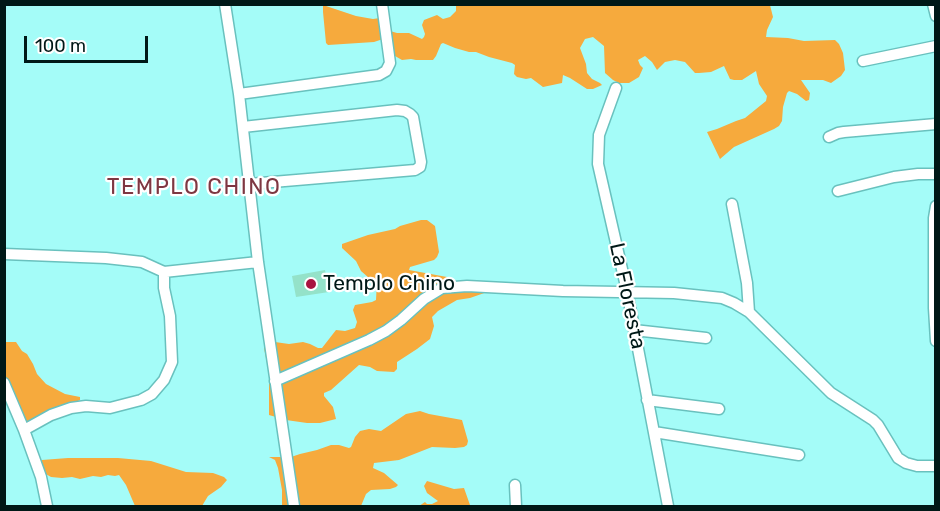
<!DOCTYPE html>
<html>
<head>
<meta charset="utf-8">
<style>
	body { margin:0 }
	#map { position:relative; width:940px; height:511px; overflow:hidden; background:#a4fcf8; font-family:Rubik,sans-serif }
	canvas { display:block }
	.frame { position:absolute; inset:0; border:6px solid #001817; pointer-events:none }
	.scale { position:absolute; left:24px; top:36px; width:124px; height:27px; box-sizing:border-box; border:3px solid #001817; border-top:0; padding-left:8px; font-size:18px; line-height:21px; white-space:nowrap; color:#001817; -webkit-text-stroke:4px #fff; paint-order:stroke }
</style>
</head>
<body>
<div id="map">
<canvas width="940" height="511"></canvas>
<div class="frame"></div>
<div class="scale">100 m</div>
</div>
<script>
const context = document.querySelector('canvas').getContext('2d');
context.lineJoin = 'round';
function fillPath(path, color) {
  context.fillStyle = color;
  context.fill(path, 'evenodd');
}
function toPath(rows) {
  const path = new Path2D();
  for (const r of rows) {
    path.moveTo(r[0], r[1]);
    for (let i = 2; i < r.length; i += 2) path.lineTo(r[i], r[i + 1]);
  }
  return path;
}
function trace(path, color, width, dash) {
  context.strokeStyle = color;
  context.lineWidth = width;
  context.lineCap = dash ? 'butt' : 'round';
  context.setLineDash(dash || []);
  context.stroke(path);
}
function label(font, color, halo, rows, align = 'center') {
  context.font = font + ' Rubik,sans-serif';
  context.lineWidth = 4.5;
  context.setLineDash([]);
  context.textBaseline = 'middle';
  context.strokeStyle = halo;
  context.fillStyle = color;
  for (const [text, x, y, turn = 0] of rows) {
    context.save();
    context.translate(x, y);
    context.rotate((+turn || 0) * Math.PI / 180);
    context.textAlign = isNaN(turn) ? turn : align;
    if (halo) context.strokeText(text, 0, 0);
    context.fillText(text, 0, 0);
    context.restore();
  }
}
const forest = toPath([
	[323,5,356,16,373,19,380,18,383,39,374,42,328,45,326,43,323,12],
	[456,5,770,5,773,17,767,30,766,37,788,38,804,41,835,40,839,44,843,53,845,70,841,76,831,83,823,80,801,80,810,93,809,100,806,101,797,94,789,91,787,93,783,107,782,121,779,126,774,129,734,147,720,159,707,132,717,129,736,121,745,118,766,101,767,96,759,84,756,71,742,80,734,80,730,79,724,66,711,72,699,73,695,73,685,62,675,60,665,62,657,70,652,62,645,56,638,60,640,65,643,68,639,77,629,83,619,83,613,80,605,73,604,46,593,37,585,39,580,48,586,64,587,73,592,79,600,83,602,85,593,89,587,89,570,78,563,75,562,83,543,87,531,78,526,79,517,77,514,74,515,65,512,63,489,57,476,52,469,52,455,48,443,43,441,44,436,56,433,60,416,60,411,59,402,60,395,56,392,50,390,31,397,33,409,33,422,39,424,37,425,34,422,25,424,20,437,15,443,19,450,17,456,11],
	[421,220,427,220,435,226,439,252,437,257,434,260,410,267,409,270,447,277,456,281,490,291,470,298,457,300,438,311,432,317,434,326,430,339,417,349,397,362,397,369,394,372,377,371,370,367,359,365,331,390,324,393,324,396,333,407,336,419,320,423,307,423,286,420,269,415,269,373,264,348,265,339,275,342,289,344,303,342,310,344,318,348,322,348,336,330,345,331,355,328,357,322,353,310,355,305,372,302,376,300,377,281,369,278,361,271,356,261,342,248,342,244,368,235,395,229,400,226],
	[4,342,16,342,22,351,27,354,33,364,37,374,46,384,65,394,80,397,80,400,21,429,5,374],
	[420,411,429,414,462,420,468,441,467,445,464,447,455,448,432,447,399,460,374,463,373,468,384,473,398,485,396,487,390,489,371,490,366,494,361,506,282,506,282,490,278,468,275,460,269,457,291,457,300,454,317,450,331,445,339,445,349,448,351,447,355,437,360,431,369,429,381,431,406,414],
	[68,458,118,458,151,461,186,472,213,473,224,477,227,480,221,487,208,496,202,506,135,506,126,485,119,475,115,476,108,475,101,477,93,476,80,479,72,477,62,478,51,477,44,473,41,464,42,460],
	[427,481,454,489,464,488,470,505,468,506,419,506,425,502,427,504,432,504,438,501,427,493,424,486]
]);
const building = toPath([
	[325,270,329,292,296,297,292,276]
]);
const minor = toPath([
	[225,4,239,94,258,262,294,506],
	[933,4,936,16],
	[863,61,936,46],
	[616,88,599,135,598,164,627,291,668,506],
	[239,94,379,75,386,71,390,63,382,4],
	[243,127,397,110,405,111,410,114,413,117,421,162,420,167,415,170,249,184],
	[829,137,838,133,844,132,936,124],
	[838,191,894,177,918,174,936,174],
	[732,204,747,283,749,312],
	[936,206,934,218,934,308,936,341],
	[4,254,106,258,142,262,164,272,258,262],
	[634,330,706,338],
	[275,381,369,340,386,331,401,320,424,299,442,288,467,286,563,291,674,293,722,298,734,303,749,312,831,393,873,420,878,425,898,458,906,463,917,466,936,466],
	[4,383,24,430,41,477,47,506],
	[647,400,719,409],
	[24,430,51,415,71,408,86,406,110,408,141,400,152,394,164,380,172,362,170,316,164,288,164,272],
	[654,432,799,455],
	[515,485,516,506]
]);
const markers = [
	[311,284,6,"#a91340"]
];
const poiNames = [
	["Templo Chino",323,284]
];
const streetNames = [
	["La Floresta",627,296,78]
];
const neighbourhoodNames = [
	["TEMPLO CHINO",194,188]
];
fillPath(forest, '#f6aa3d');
fillPath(building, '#94e2c9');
trace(minor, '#69c1be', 13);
trace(minor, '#fff', 10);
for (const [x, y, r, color] of markers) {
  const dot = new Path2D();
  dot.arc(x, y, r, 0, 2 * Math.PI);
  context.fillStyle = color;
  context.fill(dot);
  trace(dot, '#fff', 2);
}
label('21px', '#001817', '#fff', poiNames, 'left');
label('21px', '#001817', '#fff', streetNames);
context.letterSpacing = '1.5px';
label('22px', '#7e3742', '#fff', neighbourhoodNames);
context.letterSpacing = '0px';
</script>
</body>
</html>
